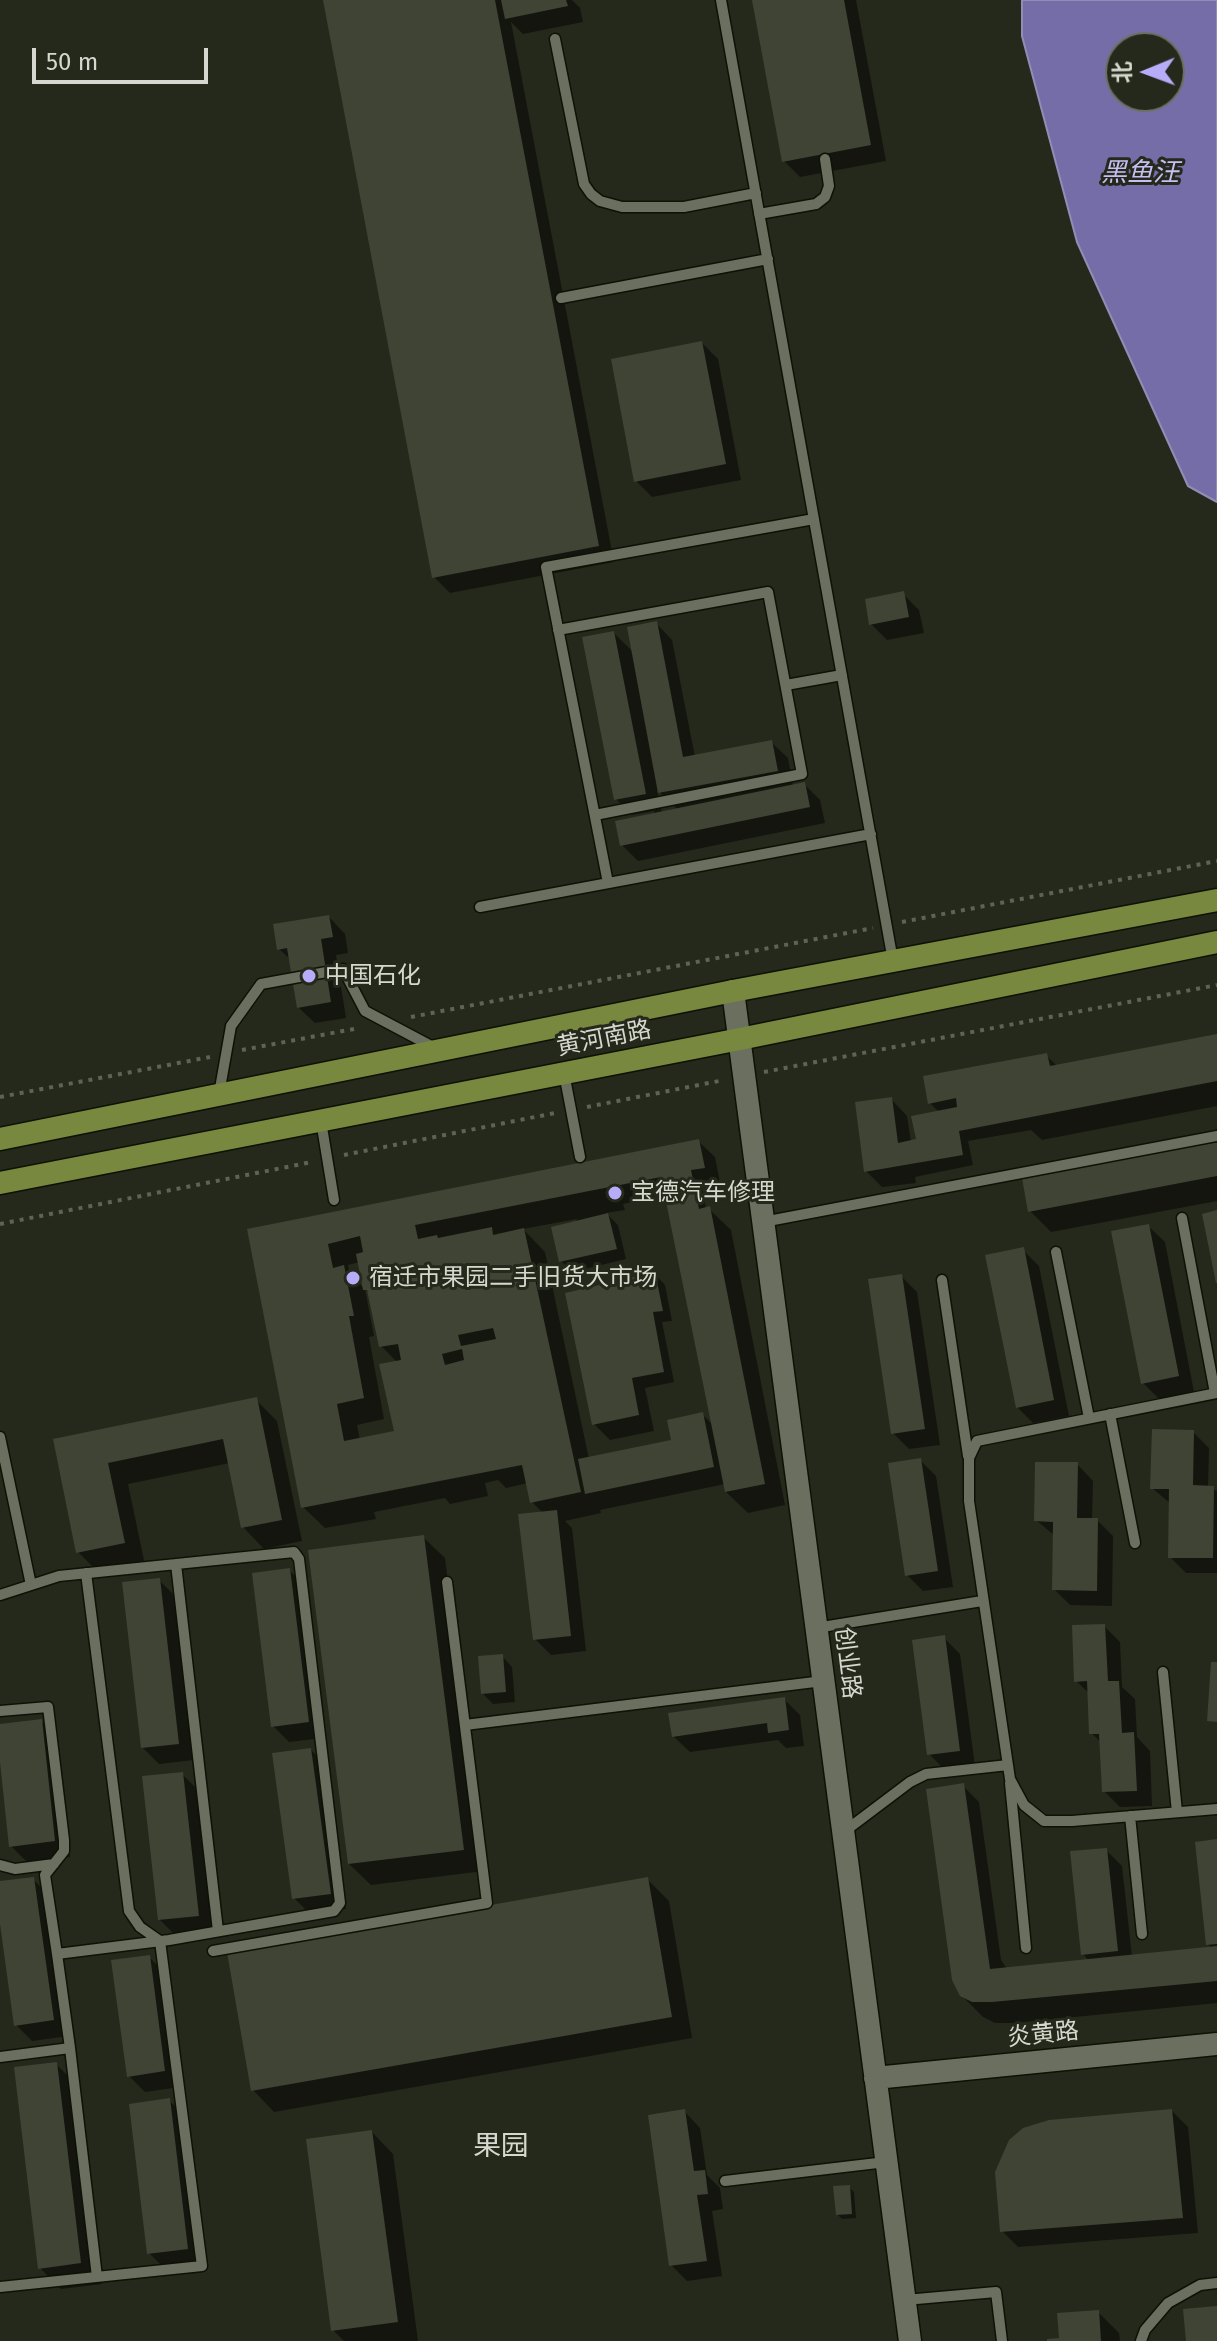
<!DOCTYPE html>
<html>
<head>
<meta charset="utf-8">
<style>
	body { margin:0 }
	#map { position:relative; width:1217px; height:2341px; overflow:hidden; background:#25291b; font-family:"Fira Sans","Noto Sans SC",sans-serif }
	canvas { display:block }
	.north { position:absolute; left:1105px; top:32px; width:80px; height:80px; box-sizing:border-box; background:#25291b; border:2px solid #6c6f63; border-radius:50%; rotate:269deg; font-size:22px; font-weight:700; line-height:32px; text-align:center; color:#d6d8cf }
	.north::after { content:''; display:block; margin:auto; width:28px; height:36px; background:#b6acf8; clip-path:polygon(50% 0,100% 100%,50% 72%,0 100%) }
	.scale { position:absolute; left:32px; top:48px; width:176px; height:36px; box-sizing:border-box; border:4px solid #d6d8cf; border-top:0; padding-left:10px; font-size:24px; line-height:28px; white-space:nowrap; color:#d6d8cf; -webkit-text-stroke:6px #25291b; paint-order:stroke }
</style>
</head>
<body>
<div id="map">
<canvas width="1217" height="2341"></canvas>
<div class="north">北</div>
<div class="scale">50 m</div>
</div>
<script>
const context = document.querySelector('canvas').getContext('2d');
context.lineJoin = 'round';
function fillPath(path, color) {
  context.fillStyle = color;
  context.fill(path, 'evenodd');
}
function toPath(rows) {
  const path = new Path2D();
  for (const r of rows) {
    path.moveTo(r[0], r[1]);
    for (let i = 2; i < r.length; i += 2) path.lineTo(r[i], r[i + 1]);
  }
  return path;
}
function trace(path, color, width, dash) {
  context.strokeStyle = color;
  context.lineWidth = width;
  context.lineCap = dash ? 'butt' : 'round';
  context.setLineDash(dash || []);
  context.stroke(path);
}
function label(font, color, halo, rows, align = 'center') {
  context.font = font + ' "Fira Sans","Noto Sans SC",sans-serif';
  context.lineWidth = 6;
  context.setLineDash([]);
  context.textBaseline = 'middle';
  context.strokeStyle = halo;
  context.fillStyle = color;
  for (const [text, x, y, turn = 0] of rows) {
    context.save();
    context.translate(x, y);
    context.rotate((+turn || 0) * Math.PI / 180);
    context.textAlign = isNaN(turn) ? turn : align;
    if (halo) context.strokeText(text, 0, 0);
    context.fillText(text, 0, 0);
    context.restore();
  }
}
const water = toPath([
	[1022,0,1217,0,1217,502,1188,486,1077,242,1022,36,1022,0],
	[1121,48,1169,48,1169,96,1121,96,1121,48]
]);
const shadow = toPath([
	[325,0,572,0,580,8,583,22,523,34,511,22,614,562,450,593,434,577],
	[754,0,856,0,886,161,800,177,784,161],
	[702,343,718,359,741,480,652,497,636,481],
	[903,594,919,610,924,633,887,640,871,624],
	[656,623,672,640,695,757,771,742,788,758,793,786,804,784,820,800,825,823,638,861,622,845,654,815,654,811,632,815,616,799,614,633,634,653],
	[657,790,678,810,662,813],
	[329,917,345,934,348,953,336,955,346,1018,315,1023,298,1007,291,960,279,949],
	[1217,1036,1217,1106,1042,1140,1031,1130,968,1141,973,1165,915,1177,916,1183,882,1187,866,1171,891,1099,907,1116,911,1142,918,1141,940,1113,930,1103,1047,1056,1058,1067],
	[698,1141,715,1157,720,1183,702,1187,706,1209,709,1209,731,1230,785,1505,748,1513,726,1492,725,1484,600,1510,601,1513,565,1521,572,1528,586,1651,551,1655,535,1639,543,1513,532,1502,528,1483,506,1488,498,1480,485,1483,488,1496,450,1504,445,1498,374,1512,376,1519,325,1528,303,1507,250,1230],
	[667,1194,713,1425,702,1414,673,1442,589,1459,545,1252,523,1229,577,1219,561,1261,572,1272,626,1259,618,1225,606,1213,625,1210,623,1204],
	[360,1262,365,1289,350,1274,348,1265],
	[365,1289,370,1294,381,1346,397,1362,398,1432,360,1440,357,1425,384,1419,369,1337,374,1336],
	[1217,1144,1217,1201,1051,1232,1030,1211],
	[1148,1226,1165,1242,1194,1392,1159,1399,1143,1383],
	[1023,1250,1039,1266,1069,1416,1033,1423,1017,1407],
	[655,1274,665,1285,672,1321,662,1322,674,1382,645,1388,654,1431,610,1440,594,1424],
	[901,1276,917,1292,940,1445,909,1449,893,1433],
	[256,1400,277,1421,302,1541,264,1549,243,1527,230,1463,128,1484,145,1565,100,1574,78,1552,56,1441],
	[1193,1432,1209,1448,1208,1488,1217,1491,1217,1573,1186,1573,1170,1557,1171,1504,1152,1488],
	[920,1460,936,1476,953,1587,923,1591,907,1575],
	[1077,1464,1093,1481,1092,1520,1097,1520,1113,1536,1112,1606,1070,1605,1054,1589,1055,1536,1036,1520],
	[423,1537,445,1558,484,1871,371,1885,349,1864],
	[289,1570,305,1586,324,1738,289,1742,273,1726],
	[159,1580,175,1596,194,1760,159,1764,143,1748],
	[1104,1626,1120,1642,1122,1687,1135,1699,1137,1737,1150,1751,1152,1806,1120,1807,1104,1791,1102,1743,1091,1733,1090,1694,1076,1681],
	[944,1638,960,1654,975,1766,945,1770,929,1754],
	[502,1656,512,1667,515,1702,493,1704,483,1694],
	[784,1699,800,1715,804,1746,786,1748,778,1740,690,1752,673,1736],
	[41,1721,57,1737,70,1857,27,1862,11,1846,0,1726],
	[311,1750,327,1766,346,1909,310,1914,294,1898],
	[182,1774,198,1790,214,1931,176,1936,160,1920],
	[963,1786,979,1802,1001,1960,1007,1969,1089,1961,1083,1954,1106,1850,1122,1866,1132,1956,1211,1948,1208,1944,1217,1841,1217,2003,1014,2023,995,2023,983,2017,961,1995],
	[33,1879,49,1895,69,2036,32,2041,16,2025,0,1909,0,1883],
	[647,1879,669,1901,692,2038,274,2112,253,2090],
	[149,1957,165,1973,180,2087,145,2092,129,2076],
	[56,2064,78,2086,102,2284,61,2289,40,2268],
	[169,2100,185,2117,203,2264,165,2269,149,2253],
	[684,2111,700,2128,707,2175,720,2188,723,2209,712,2211,722,2276,687,2281,671,2265],
	[1172,2111,1188,2127,1198,2233,1018,2247,1002,2231],
	[372,2132,393,2154,418,2341,344,2341,333,2330],
	[849,2187,854,2192,856,2218,842,2219,837,2214],
	[1098,2312,1119,2333,1120,2341,1045,2341,1061,2340]
]);
const building = toPath([
	[323,0,495,0,599,546,432,578],
	[501,0,566,0,568,6,505,19],
	[752,0,844,0,871,145,782,162],
	[702,341,726,464,634,482,611,359],
	[904,591,909,617,869,625,865,599],
	[657,621,683,757,772,740,778,771,658,793,627,627],
	[614,631,646,794,614,800,582,637],
	[805,782,810,807,620,846,615,821],
	[329,915,333,937,321,939,331,1002,297,1008,287,948,277,950,273,924],
	[1217,1034,1217,1081,959,1131,963,1155,864,1172,855,1102,892,1097,898,1143,916,1139,911,1116,957,1107,956,1098,928,1104,923,1076,1047,1053,1050,1066],
	[699,1139,705,1168,691,1170,699,1209,710,1206,765,1484,725,1492,661,1177,415,1225,418,1239,437,1235,438,1238,492,1227,493,1235,524,1228,581,1492,530,1503,522,1465,301,1508,247,1229],
	[360,1236,363,1252,356,1254,363,1290,367,1290,379,1347,398,1344,401,1360,379,1364,394,1431,344,1441,337,1404,364,1398,349,1316,354,1316,344,1265,333,1268,328,1244],
	[493,1328,496,1339,461,1346,458,1335],
	[462,1349,464,1360,445,1365,442,1354],
	[1217,1142,1217,1176,1028,1212,1022,1178],
	[1217,1210,1217,1283,1216,1283,1202,1214],
	[608,1213,617,1249,559,1262,551,1227],
	[1149,1224,1179,1376,1141,1384,1111,1231],
	[1024,1247,1054,1400,1016,1408,985,1255],
	[655,1272,663,1311,653,1312,664,1372,632,1378,639,1415,592,1425,565,1293],
	[902,1274,925,1429,891,1434,868,1279],
	[257,1397,282,1520,241,1528,223,1439,108,1463,125,1543,76,1553,53,1439],
	[703,1412,714,1467,585,1494,578,1459,671,1440,667,1420],
	[1152,1429,1194,1430,1193,1485,1214,1486,1213,1558,1168,1558,1169,1489,1150,1489],
	[921,1458,938,1571,905,1576,888,1463],
	[1035,1462,1078,1462,1077,1518,1098,1518,1097,1591,1052,1590,1053,1522,1034,1521],
	[557,1510,571,1636,533,1640,518,1514],
	[424,1535,464,1850,348,1864,308,1550],
	[290,1568,309,1722,271,1727,252,1573],
	[160,1578,179,1744,141,1748,122,1582],
	[1105,1624,1108,1681,1119,1681,1122,1733,1134,1732,1137,1791,1102,1792,1099,1734,1089,1734,1087,1681,1074,1682,1072,1625],
	[945,1635,960,1751,927,1755,912,1640],
	[503,1654,506,1692,481,1694,478,1656],
	[1211,1662,1217,1662,1217,1722,1207,1721],
	[785,1697,789,1730,768,1733,767,1723,672,1737,668,1713],
	[42,1719,55,1841,9,1847,0,1762,0,1724],
	[311,1748,331,1894,292,1899,272,1753],
	[183,1772,199,1916,158,1920,142,1776],
	[964,1783,990,1969,1217,1946,1217,1981,992,2002,972,2002,960,1996,952,1980,926,1789],
	[1217,1839,1217,1944,1206,1945,1195,1842],
	[1107,1848,1118,1951,1081,1955,1070,1851],
	[34,1877,54,2020,14,2026,0,1924,0,1881],
	[648,1877,672,2017,251,2091,227,1952],
	[150,1955,165,2071,127,2077,111,1960],
	[57,2062,81,2263,38,2269,14,2067],
	[170,2098,188,2249,147,2254,129,2104],
	[685,2109,694,2171,705,2170,708,2194,697,2195,707,2261,669,2266,648,2115],
	[1172,2109,1183,2218,1000,2232,995,2172,1009,2140,1023,2128,1049,2120],
	[372,2130,398,2322,331,2331,306,2139],
	[850,2185,852,2214,836,2215,833,2186],
	[1217,2306,1217,2341,1186,2341,1183,2309],
	[1099,2310,1101,2341,1047,2341,1047,2339,1059,2338,1057,2313]
]);
const path = toPath([
	[902,922,1217,861],
	[411,1017,873,928],
	[242,1050,359,1028],
	[764,1072,1217,985],
	[0,1097,210,1057],
	[587,1107,724,1080],
	[344,1155,555,1113],
	[0,1224,312,1162]
]);
const service = toPath([
	[721,0,893,961],
	[555,39,584,184,591,194,600,201,622,207,684,207,756,193],
	[759,214,816,204,825,197,829,186,825,159],
	[561,298,768,259],
	[558,630,768,592,802,774,595,815],
	[786,685,842,675],
	[608,883,546,567,814,519],
	[480,907,871,834],
	[564,1073,580,1157],
	[219,1094,231,1026,261,984,343,969,365,1011,433,1047],
	[321,1121,334,1200],
	[1182,1218,1215,1393],
	[763,1222,1217,1136],
	[1056,1252,1089,1418],
	[942,1280,968,1456],
	[1217,1393,977,1441,969,1458,969,1501,1010,1779,1024,1805,1044,1821,1072,1821,1217,1809],
	[1110,1414,1135,1543],
	[0,1437,31,1585],
	[176,1564,218,1931],
	[0,1595,59,1576,294,1552,299,1559,340,1903,334,1911,169,1940,57,1954,70,2048,0,2057],
	[816,1628,982,1601],
	[1163,1672,1177,1812],
	[0,1711,48,1707,64,1840,64,1851,45,1875,57,1954],
	[465,1725,823,1681],
	[1010,1783,1026,1948],
	[1130,1816,1142,1934],
	[845,1831,910,1782,926,1774,1008,1765],
	[0,1865,15,1869,54,1864],
	[213,1951,487,1903,447,1582],
	[70,2048,97,2277],
	[725,2181,886,2162],
	[0,2287,202,2266,160,1941,140,1927,129,1911,86,1573],
	[905,2300,996,2292,1002,2341],
	[1141,2341,1145,2330,1168,2303,1200,2285,1217,2283]
]);
const tertiary = toPath([
	[733,991,910,2341],
	[875,2078,1217,2044]
]);
const primary = toPath([
	[0,1139,733,991,1217,900],
	[0,1183,740,1039,1217,942]
]);
const markers = [
	[309,976,8,"#b6acf8"],
	[615,1193,8,"#b6acf8"],
	[353,1278,8,"#b6acf8"]
];
const poiNames = [
	["中国石化",325,976],
	["宝德汽车修理",631,1193],
	["宿迁市果园二手旧货大市场",369,1278]
];
const streetNames = [
	["黄河南路",604,1039,-11],
	["创业路",847,1663,83],
	["炎黄路",1043,2035,-6]
];
const waterNames = [
	["黑鱼汪",1140,174]
];
const quarterNames = [
	["果园",501,2147]
];
fillPath(water, '#756da8');
trace(water, '#928db4', 2);
fillPath(shadow, '#0007');
fillPath(building, '#3f4435');
trace(service, '#0e1105', 13);
trace(tertiary, '#0e1105', 25);
trace(primary, '#0e1105', 25);
trace(path, '#5f6256', 4, [4, 6]);
trace(service, '#6b6f5f', 10);
trace(tertiary, '#6b6f5f', 22);
trace(primary, '#78883e', 22);
for (const [x, y, r, color] of markers) {
  const dot = new Path2D();
  dot.arc(x, y, r, 0, 2 * Math.PI);
  context.fillStyle = color;
  context.fill(dot);
  trace(dot, '#25291b', 3);
}
label('24px', '#d6d8cf', '#25291b', poiNames, 'left');
label('24px', '#d6d8cf', '#25291b', streetNames);
label('italic 26px', '#c5bff3', '#25291b', waterNames);
label('28px', '#d6d8cf', '#25291b', quarterNames);
</script>
</body>
</html>
